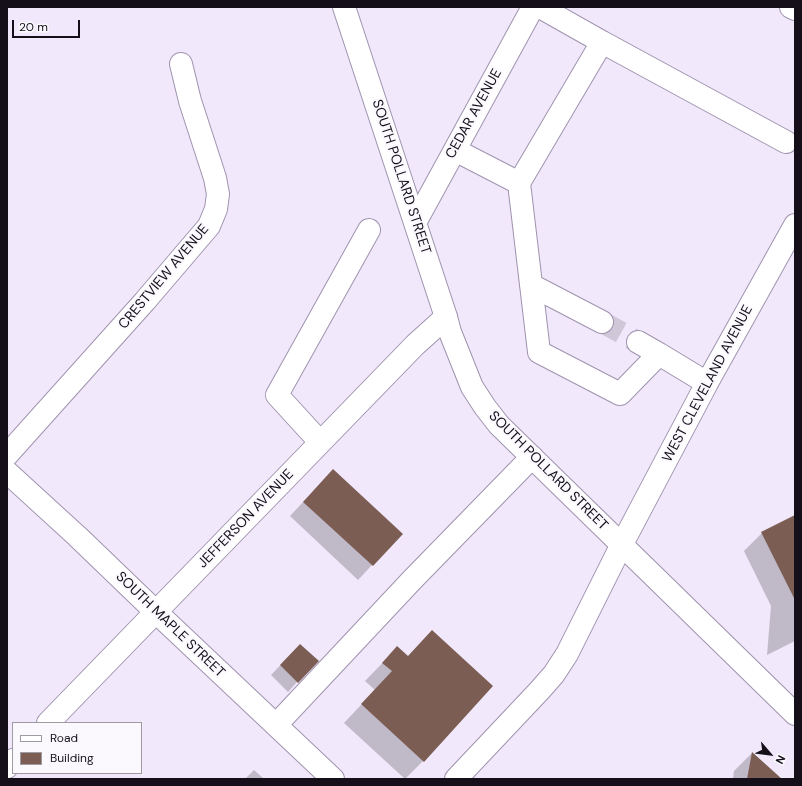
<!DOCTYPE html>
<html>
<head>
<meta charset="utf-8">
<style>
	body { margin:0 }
	#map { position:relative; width:802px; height:786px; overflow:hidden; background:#f1e8fb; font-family:"DM Sans",sans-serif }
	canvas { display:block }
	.frame { position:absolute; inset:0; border:8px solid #140f19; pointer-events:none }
	.legend { position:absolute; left:12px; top:722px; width:130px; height:52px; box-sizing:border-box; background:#fbf8fe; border:1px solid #9f9ba2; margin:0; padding:5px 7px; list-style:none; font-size:12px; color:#140f19 }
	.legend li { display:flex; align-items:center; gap:8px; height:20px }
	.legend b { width:20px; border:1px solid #9f9ba2 }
	.north { position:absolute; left:750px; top:734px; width:40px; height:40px; -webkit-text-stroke:3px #fbf8fe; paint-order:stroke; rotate:118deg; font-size:11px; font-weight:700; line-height:16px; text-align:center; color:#140f19 }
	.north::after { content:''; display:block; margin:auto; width:14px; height:18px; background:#140f19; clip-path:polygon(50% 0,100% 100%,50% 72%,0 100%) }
	.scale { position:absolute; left:12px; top:20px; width:68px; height:18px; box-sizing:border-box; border:2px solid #140f19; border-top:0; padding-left:5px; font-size:12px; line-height:14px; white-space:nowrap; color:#140f19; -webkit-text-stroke:3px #fbf8fe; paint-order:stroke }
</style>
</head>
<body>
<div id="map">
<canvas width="802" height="786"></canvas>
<div class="frame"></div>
<ul class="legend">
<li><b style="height:5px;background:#fff"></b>Road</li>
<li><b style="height:11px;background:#7c5d54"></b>Building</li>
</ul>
<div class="north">N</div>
<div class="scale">20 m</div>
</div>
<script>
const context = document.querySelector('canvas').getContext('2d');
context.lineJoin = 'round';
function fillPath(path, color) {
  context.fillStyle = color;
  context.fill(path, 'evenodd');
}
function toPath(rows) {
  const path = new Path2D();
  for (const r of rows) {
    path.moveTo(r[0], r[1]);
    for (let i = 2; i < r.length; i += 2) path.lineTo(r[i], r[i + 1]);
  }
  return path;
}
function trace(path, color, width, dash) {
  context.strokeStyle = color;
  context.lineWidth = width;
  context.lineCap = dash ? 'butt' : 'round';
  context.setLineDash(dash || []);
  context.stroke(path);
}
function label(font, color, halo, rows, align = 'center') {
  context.font = font + ' "DM Sans",sans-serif';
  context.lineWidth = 4;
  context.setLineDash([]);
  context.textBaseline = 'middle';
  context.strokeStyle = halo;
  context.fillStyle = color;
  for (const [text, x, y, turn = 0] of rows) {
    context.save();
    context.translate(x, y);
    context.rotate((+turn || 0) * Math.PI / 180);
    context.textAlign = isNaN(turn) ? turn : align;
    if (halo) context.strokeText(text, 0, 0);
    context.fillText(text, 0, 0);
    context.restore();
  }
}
const shadow = toPath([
	[319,485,401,534,358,580,290,516],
	[795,516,795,641,767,655,771,606,744,551,762,533],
	[397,648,407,657,492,686,423,761,405,779,344,723,375,690,365,681],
	[291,654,297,682,288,692,271,675],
	[752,753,780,779,733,779,734,771],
	[254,770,264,779,245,779]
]);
const building = toPath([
	[333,469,403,534,373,566,303,502],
	[795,515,795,600,761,532],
	[432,630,493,686,424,762,361,704,392,671,382,663,397,646,408,656],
	[300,644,319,661,298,683,280,665],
	[752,752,782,779,747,779]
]);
const minorTunnel = toPath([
	[602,322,638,342]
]);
const minor = toPath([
	[540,7,602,42],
	[791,7,795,9],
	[455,150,519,183],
	[416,221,533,7],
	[531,285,602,322],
	[638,342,659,354],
	[707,383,659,354,620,394,539,352,519,183,602,42,786,142],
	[320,442,277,395,369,230],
	[7,455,145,301,209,226,216,209,218,194,215,178,190,101,181,64],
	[7,472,77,536,156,612,333,779],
	[48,723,415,345,446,317],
	[276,725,412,580,532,457],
	[7,767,13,760],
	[456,779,540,690,554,674,567,654,622,544,707,383,795,225]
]);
const major = toPath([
	[344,7,446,317,450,332,472,387,485,407,499,425,795,714]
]);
const streetNames = [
	["CEDAR AVENUE",474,114,-61],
	["SOUTH POLLARD STREET",401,177,72],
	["CRESTVIEW AVENUE",164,277,-50],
	["WEST CLEVELAND AVENUE",708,384,-62],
	["SOUTH POLLARD STREET",548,471,45],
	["JEFFERSON AVENUE",246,519,-46],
	["SOUTH MAPLE STREET",170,625,44]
];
fillPath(shadow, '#0003');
fillPath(building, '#7c5d54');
trace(minorTunnel, '#d0c7d9', 22, [22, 11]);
trace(minor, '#a093af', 24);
trace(major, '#a093af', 24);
trace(minor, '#fff', 22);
trace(major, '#fff', 22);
label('14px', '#140f19', '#fbf8fe', streetNames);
</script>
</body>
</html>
